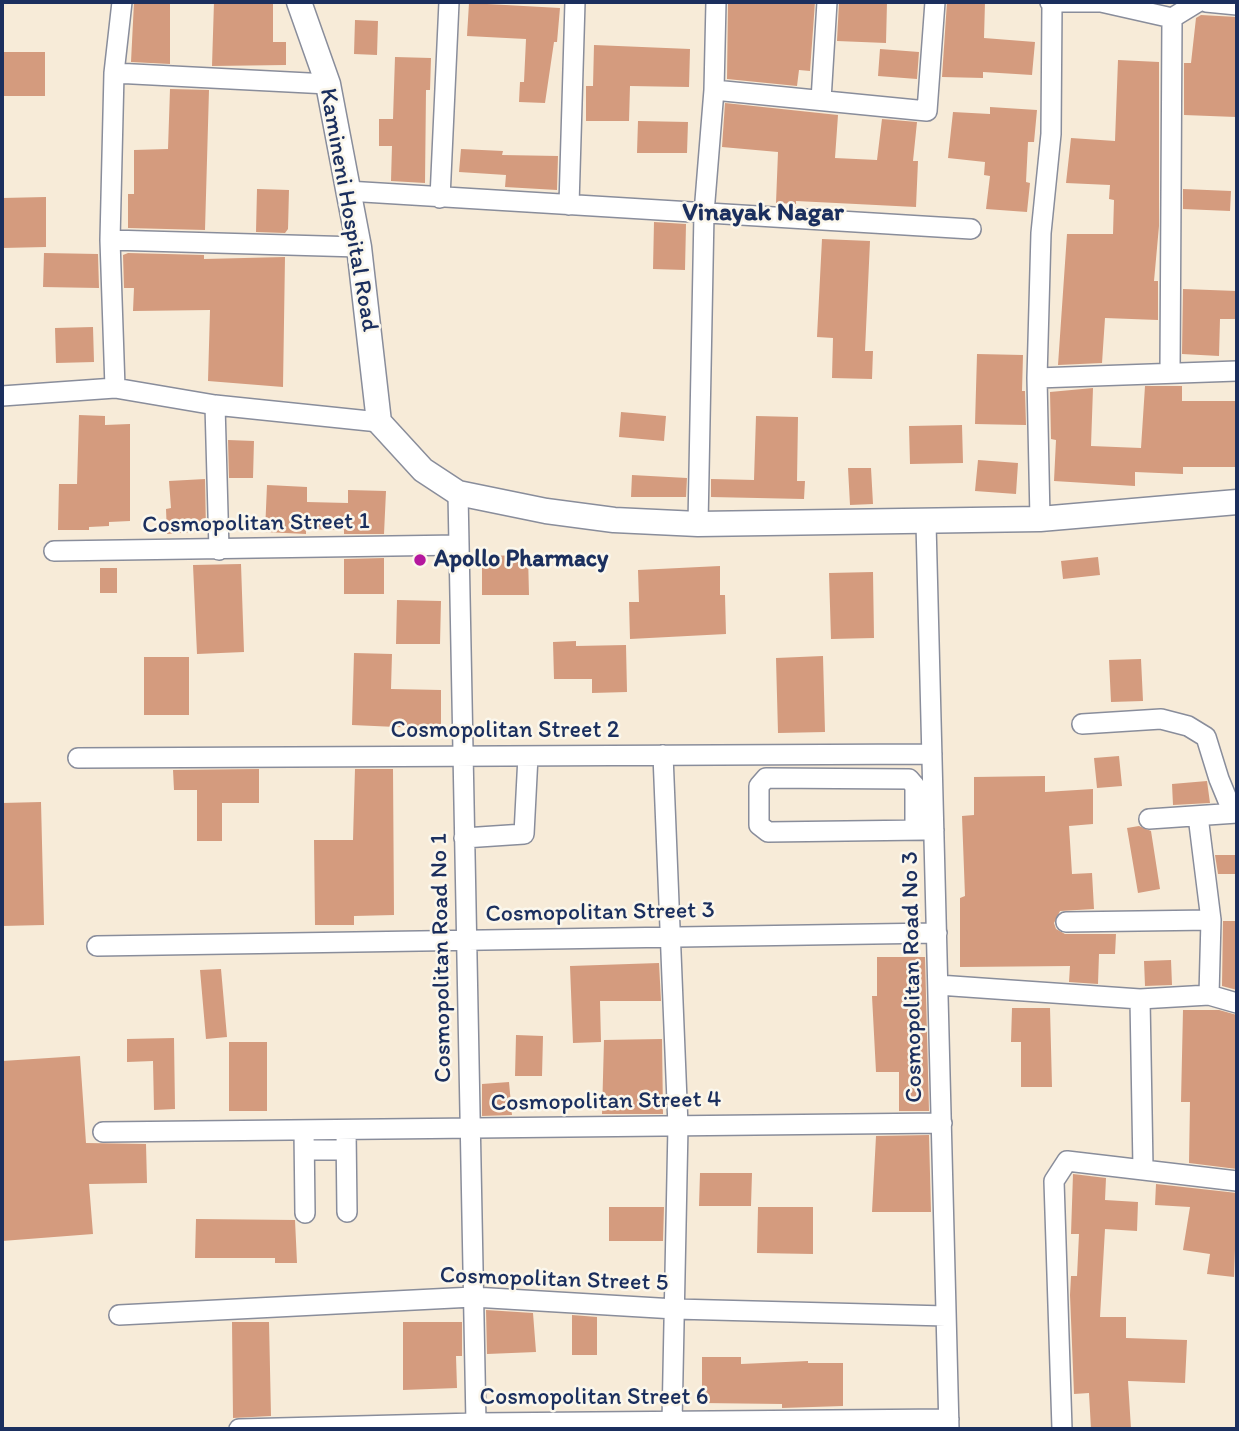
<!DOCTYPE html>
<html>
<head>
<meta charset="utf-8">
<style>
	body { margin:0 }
	#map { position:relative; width:1239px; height:1431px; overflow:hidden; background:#f7ebd8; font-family:Itim,sans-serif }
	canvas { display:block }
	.frame { position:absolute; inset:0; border:4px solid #1b2f5e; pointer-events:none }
</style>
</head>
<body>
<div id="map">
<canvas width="1239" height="1431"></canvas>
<div class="frame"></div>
</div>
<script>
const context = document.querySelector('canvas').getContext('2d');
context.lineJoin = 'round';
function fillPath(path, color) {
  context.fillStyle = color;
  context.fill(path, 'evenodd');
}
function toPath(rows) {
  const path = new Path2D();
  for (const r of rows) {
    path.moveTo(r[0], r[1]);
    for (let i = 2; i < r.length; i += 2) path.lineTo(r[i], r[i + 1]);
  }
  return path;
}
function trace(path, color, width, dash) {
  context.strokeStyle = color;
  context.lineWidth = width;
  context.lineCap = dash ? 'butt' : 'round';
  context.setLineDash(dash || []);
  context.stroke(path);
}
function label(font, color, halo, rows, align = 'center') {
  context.font = font + ' Itim,sans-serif';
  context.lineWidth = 5;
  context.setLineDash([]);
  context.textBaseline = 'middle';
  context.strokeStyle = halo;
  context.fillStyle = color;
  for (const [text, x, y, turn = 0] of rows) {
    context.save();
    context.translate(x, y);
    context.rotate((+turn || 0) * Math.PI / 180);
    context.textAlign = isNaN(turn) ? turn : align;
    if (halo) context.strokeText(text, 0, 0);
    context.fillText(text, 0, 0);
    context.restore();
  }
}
const building = toPath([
	[134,2,170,2,170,64,131,62],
	[214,2,273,4,273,42,286,42,286,65,212,66],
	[728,2,815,2,810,71,799,70,797,86,727,79],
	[839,2,887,2,886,43,837,41],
	[947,2,985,2,984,38,1035,42,1032,75,983,72,983,78,942,77],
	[469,3,560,8,557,42,554,42,545,103,519,102,520,82,524,82,526,39,467,36],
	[1201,15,1237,17,1236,117,1184,115,1184,63,1191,63,1196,18],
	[355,20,378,21,377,55,354,54],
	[594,45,690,49,689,87,630,86,629,121,586,121,586,86,593,86],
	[880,49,919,52,917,79,878,76],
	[2,52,45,52,45,96,2,96],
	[395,57,431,58,430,90,426,90,425,183,391,181,392,146,379,146,379,119,393,119],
	[1118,60,1159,62,1159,226,1154,281,1158,281,1158,320,1105,318,1102,363,1058,365,1067,234,1113,234,1114,200,1109,199,1110,185,1066,183,1071,138,1115,141],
	[170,89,209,90,205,230,128,228,128,194,134,194,134,150,168,149],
	[725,103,838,115,835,158,877,160,882,119,917,122,913,161,918,161,916,207,796,201,796,204,776,203,778,152,722,147],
	[990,107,1037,110,1034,142,1028,142,1026,182,1030,183,1027,212,986,209,990,176,984,175,985,162,948,158,953,112,990,114],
	[638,121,688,122,687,153,637,153],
	[461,149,503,151,502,155,558,156,557,190,505,187,506,175,459,172],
	[257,189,289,190,288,229,285,233,256,232],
	[1183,189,1231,191,1230,211,1183,209],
	[46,197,46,247,2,248,2,198],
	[654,222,686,224,685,270,653,269],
	[822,239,870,241,865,351,873,351,872,379,832,378,833,338,817,337],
	[44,253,98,254,99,288,43,287],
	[128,253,204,255,204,259,285,257,283,387,208,381,210,310,133,311,134,288,124,288,123,255],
	[1183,289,1237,291,1237,319,1220,319,1219,356,1182,354],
	[93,327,94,362,56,363,55,328],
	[977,354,1023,355,1022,391,1025,391,1026,425,975,424],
	[1145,386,1182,386,1182,401,1237,401,1237,467,1183,467,1183,474,1135,472,1135,486,1054,481,1056,440,1051,439,1050,392,1093,388,1091,446,1141,448],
	[621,412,666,416,664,441,619,437],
	[79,415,105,416,105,425,130,424,130,521,109,522,109,526,89,527,89,530,58,530,59,484,77,484],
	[756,416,798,417,797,481,805,481,804,499,711,497,711,479,754,480],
	[962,425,963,463,910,464,909,426],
	[228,440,254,441,253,478,229,478],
	[978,460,1018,463,1016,494,975,491],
	[848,468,871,468,873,504,850,505],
	[632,475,687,478,686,497,631,497],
	[205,479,206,531,167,534,166,509,171,508,169,481],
	[267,485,307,487,307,502,348,503,348,490,386,491,384,534,344,534,344,530,306,529,306,534,265,532],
	[528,555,529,595,482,595,482,556],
	[1098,557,1100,575,1063,579,1061,561],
	[384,558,384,594,344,594,344,559],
	[241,564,244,652,197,654,193,565],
	[720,566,720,595,725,595,726,634,630,639,629,602,639,602,638,570],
	[100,568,117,568,117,593,100,593],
	[873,572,874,638,831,639,829,573],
	[397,600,441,601,440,644,396,644],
	[576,641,576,646,626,645,627,692,592,693,592,679,554,679,553,642],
	[354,653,392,654,391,689,441,690,441,729,352,725],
	[823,656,825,732,778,733,776,658],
	[144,657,189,657,189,715,144,715],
	[1141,659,1143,701,1111,702,1109,660],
	[1119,756,1122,786,1097,788,1094,758],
	[259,769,259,803,222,803,222,841,197,841,197,790,174,790,173,770],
	[355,769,393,769,394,915,354,916,354,925,315,925,314,840,353,840],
	[1045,776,1045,792,1093,789,1093,824,1069,826,1072,874,1092,873,1094,909,1060,911,1054,923,1056,929,1065,934,1116,934,1115,954,1099,954,1098,984,1069,982,1070,966,960,967,960,898,965,896,962,816,974,815,974,777],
	[1207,781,1210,803,1173,805,1172,784],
	[41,802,44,925,2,926,2,803],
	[1139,826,1151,831,1160,889,1138,893,1127,828],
	[1215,855,1237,855,1237,874,1218,874],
	[1223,921,1237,921,1237,990,1222,986],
	[877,957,925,957,929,1111,899,1111,899,1072,876,1072,872,996,877,996],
	[1171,960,1172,985,1145,986,1144,961],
	[659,963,661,1001,600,1001,601,1042,573,1043,570,966],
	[221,969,227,1037,206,1039,200,970],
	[1012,1008,1050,1008,1052,1087,1021,1087,1021,1042,1011,1042],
	[1183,1010,1219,1010,1237,1015,1237,1169,1189,1163,1190,1102,1181,1102],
	[516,1035,543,1036,542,1076,515,1076],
	[174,1038,175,1109,154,1110,153,1061,127,1062,127,1039],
	[662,1039,663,1114,602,1114,604,1040],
	[229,1042,267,1042,267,1111,229,1111],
	[80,1056,86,1143,146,1144,147,1183,89,1184,93,1234,2,1241,2,1061],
	[509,1082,512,1115,482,1116,482,1084],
	[929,1135,931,1212,872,1212,876,1136],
	[700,1173,752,1173,751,1206,699,1206],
	[1073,1174,1106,1178,1105,1200,1138,1202,1137,1231,1105,1229,1100,1317,1126,1317,1126,1338,1187,1340,1185,1383,1128,1381,1131,1429,1091,1429,1089,1393,1074,1394,1070,1295,1071,1276,1077,1276,1079,1234,1071,1234],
	[1156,1184,1237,1193,1234,1277,1207,1274,1210,1254,1183,1250,1190,1207,1155,1205],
	[609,1207,664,1207,663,1241,609,1241],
	[758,1207,813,1207,813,1254,757,1253],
	[196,1219,295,1220,297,1263,275,1263,275,1258,195,1258],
	[486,1310,533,1313,536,1352,487,1354],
	[572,1315,597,1317,597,1355,572,1355],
	[232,1322,269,1322,271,1416,233,1418],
	[403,1322,462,1322,462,1356,456,1356,457,1388,403,1390],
	[702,1357,741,1357,741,1364,808,1361,808,1363,843,1363,843,1406,782,1408,782,1404,702,1403]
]);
const minor = toPath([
	[122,2,114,73,328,84],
	[1050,2,1101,2,1172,18,1198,2],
	[1206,2,1237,5],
	[114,73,110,240,115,388],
	[714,90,927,111,935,2],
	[821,100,827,2],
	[347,191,971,229],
	[440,198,449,2],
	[569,205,575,2],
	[110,240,359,247],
	[1170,372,1172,18],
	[1037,378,1237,371],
	[2,396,115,388,215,405,379,422],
	[215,405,219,550],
	[458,493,476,1423],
	[1040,519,1037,378,1041,233,1051,134,1052,4],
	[926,523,949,1429],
	[698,524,704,213,714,90,716,2],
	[54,551,459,545],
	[1082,724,1161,719,1188,726,1206,737,1219,779,1233,813],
	[663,755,678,1126,672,1422],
	[78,758,932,754],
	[1198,816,1211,920,1209,995],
	[1149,819,1237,813],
	[915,830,915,786,909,779,766,778,759,786,759,825,768,832,924,830,934,830],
	[464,838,524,834,528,756],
	[1066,922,1211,920],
	[97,946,937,933],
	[938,985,1140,999,1209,995,1237,1003],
	[1140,999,1143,1168],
	[304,1130,305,1213],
	[346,1130,347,1212],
	[103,1132,942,1123],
	[305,1150,346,1150],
	[119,1315,473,1297,675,1309,946,1316],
	[239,1429,476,1423,949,1419],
	[1062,1429,1054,1181,1067,1161,1237,1181]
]);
const tertiary = toPath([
	[299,2,328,84,359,247,379,422,423,470,458,493,546,511,614,520,698,524,1040,519,1237,502]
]);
const markers = [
	[420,560,7,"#b5179e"]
];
const streetNames = [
	["Kamineni Hospital Road",348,210,80],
	["Cosmopolitan Street 1",256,524,-1],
	["Cosmopolitan Street 2",505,731],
	["Cosmopolitan Street 3",600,913,-1],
	["Cosmopolitan Road No 1",442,958,-91],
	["Cosmopolitan Road No 3",913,977,-91],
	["Cosmopolitan Street 4",606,1102,-1],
	["Cosmopolitan Street 5",554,1280,2],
	["Cosmopolitan Street 6",594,1398]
];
const poiNames = [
	["Apollo Pharmacy",434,560]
];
const neighbourhoodNames = [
	["Vinayak Nagar",763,213]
];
fillPath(building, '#d49b7e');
trace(minor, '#898d9b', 22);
trace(tertiary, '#898d9b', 27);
trace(minor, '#fff', 19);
trace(tertiary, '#fff', 24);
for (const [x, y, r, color] of markers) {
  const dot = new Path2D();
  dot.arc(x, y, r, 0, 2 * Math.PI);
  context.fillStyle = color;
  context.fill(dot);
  trace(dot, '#fbf7ec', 2.5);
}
label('24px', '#1b2f5e', '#fbf7ec', streetNames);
label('bold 24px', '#1b2f5e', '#fbf7ec', poiNames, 'left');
label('bold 26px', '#1b2f5e', '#fbf7ec', neighbourhoodNames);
</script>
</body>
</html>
